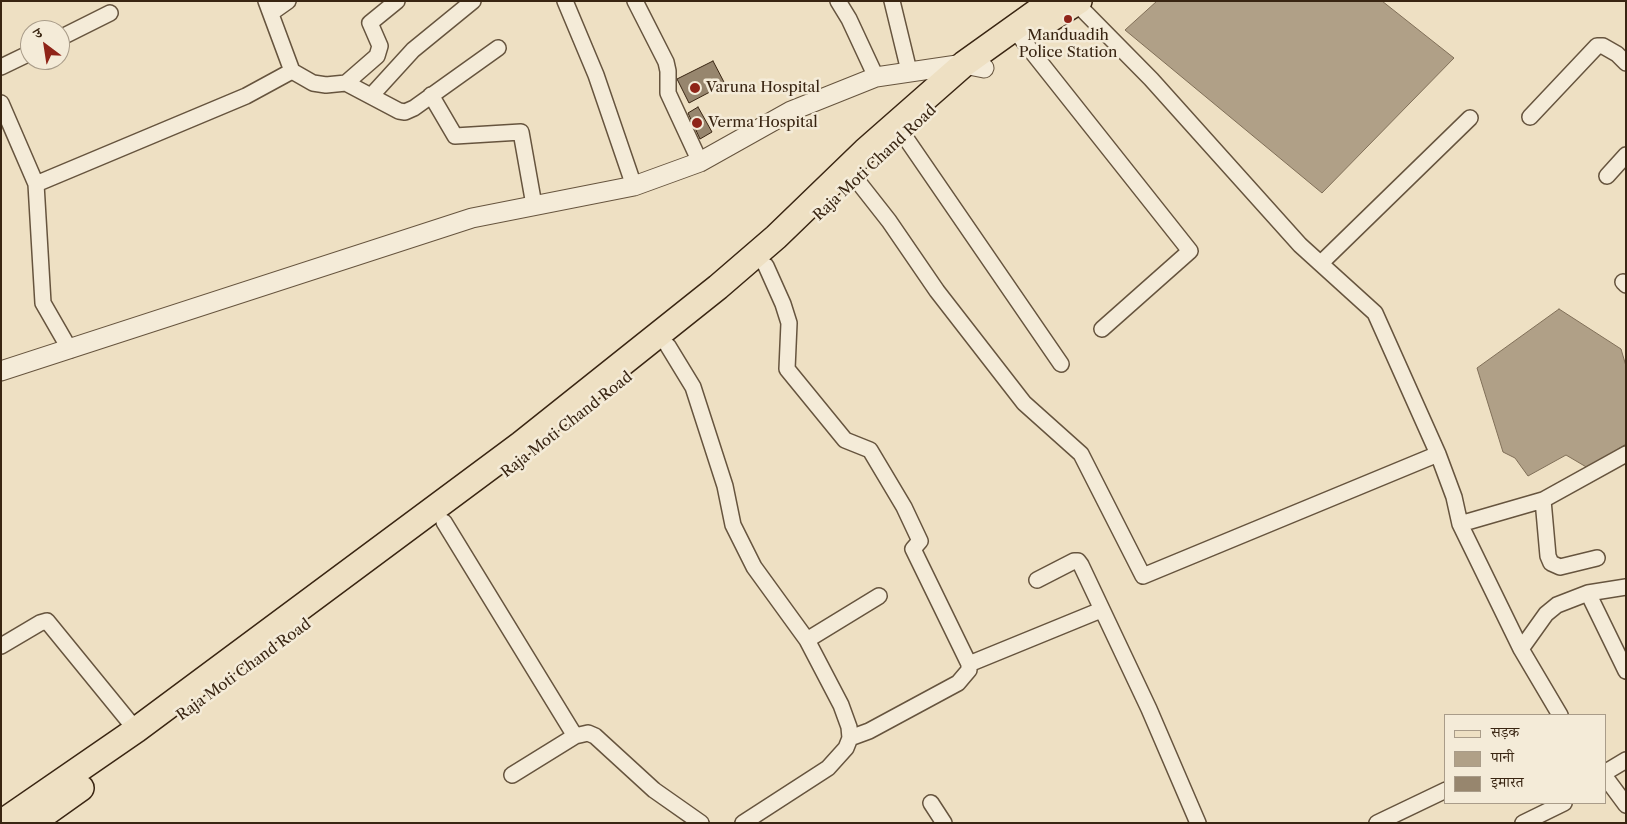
<!DOCTYPE html>
<html>
<head>
<meta charset="utf-8">
<style>
	body { margin:0 }
	#map { position:relative; width:1627px; height:824px; overflow:hidden; background:#eee0c3; font-family:"Libre Caslon Text","Noto Serif Devanagari",serif }
	canvas { display:block }
	.frame { position:absolute; inset:0; border:2px solid #392512; pointer-events:none }
	.legend { position:absolute; left:1444px; top:714px; width:162px; height:90px; box-sizing:border-box; background:#f4ebd8; border:1px solid #a99c89; margin:0; padding:6px 9px; list-style:none; font-size:15px; color:#392512 }
	.legend li { display:flex; align-items:center; gap:10px; height:25px }
	.legend b { width:25px; border:1px solid #a99c89 }
	.north { position:absolute; left:20px; top:20px; width:50px; height:50px; box-sizing:border-box; background:#f4ebd8; border:1px solid #a99c89; border-radius:50%; rotate:329deg; font-size:14px; font-weight:700; line-height:20px; text-align:center; color:#392512 }
	.north::after { content:''; display:block; margin:auto; width:18px; height:22px; background:#8f2418; clip-path:polygon(50% 0,100% 100%,50% 72%,0 100%) }
</style>
</head>
<body>
<div id="map">
<canvas width="1627" height="824"></canvas>
<div class="frame"></div>
<ul class="legend">
<li><b style="height:6px;background:#eee0c3"></b>सड़क</li>
<li><b style="height:14px;background:#b0a087"></b>पानी</li>
<li><b style="height:14px;background:#97866e"></b>इमारत</li>
</ul>
<div class="north">उ</div>
</div>
<script>
const context = document.querySelector('canvas').getContext('2d');
context.lineJoin = 'round';
function fillPath(path, color) {
  context.fillStyle = color;
  context.fill(path, 'evenodd');
}
function toPath(rows) {
  const path = new Path2D();
  for (const r of rows) {
    path.moveTo(r[0], r[1]);
    for (let i = 2; i < r.length; i += 2) path.lineTo(r[i], r[i + 1]);
  }
  return path;
}
function trace(path, color, width, dash) {
  context.strokeStyle = color;
  context.lineWidth = width;
  context.lineCap = dash ? 'butt' : 'round';
  context.setLineDash(dash || []);
  context.stroke(path);
}
function label(font, color, halo, rows, align = 'center') {
  context.font = font + ' "Libre Caslon Text",serif';
  context.lineWidth = 5;
  context.setLineDash([]);
  context.textBaseline = 'middle';
  context.strokeStyle = halo;
  context.fillStyle = color;
  for (const [text, x, y, turn = 0] of rows) {
    context.save();
    context.translate(x, y);
    context.rotate((+turn || 0) * Math.PI / 180);
    context.textAlign = isNaN(turn) ? turn : align;
    if (halo) context.strokeText(text, 0, 0);
    context.fillText(text, 0, 0);
    context.restore();
  }
}
const water = toPath([
	[1157,1,1382,1,1454,58,1322,193,1125,30,1157,1],
	[1559,309,1621,349,1626,366,1626,444,1588,468,1566,455,1528,476,1515,458,1503,452,1477,368,1559,309]
]);
const building = toPath([
	[713,61,725,84,689,103,677,79,713,61],
	[698,107,712,132,700,139,688,113,698,107]
]);
const minor = toPath([
	[266,1,292,71],
	[565,1,596,75,634,186],
	[635,1,666,62,668,71,668,93,700,162],
	[838,1,849,19,876,77],
	[892,1,909,71],
	[1076,3,1151,79,1300,245,1375,313,1438,454,1454,497,1460,524,1521,649,1560,715],
	[271,13,288,1],
	[60,38,110,13],
	[1021,38,1190,251,1102,329],
	[1,67,30,53],
	[346,83,377,56,380,46,370,23,397,1],
	[431,95,455,136,521,132,534,205],
	[371,96,413,50,473,1],
	[1,103,36,184,43,303,70,350],
	[1530,117,1597,46,1603,46,1617,54,1626,63],
	[903,134,1061,364],
	[1607,176,1626,155],
	[856,179,889,221,937,291,1024,403,1081,454,1143,576,1438,454],
	[36,184,246,96,292,71,313,83,326,85,346,83,399,111,405,112,414,108,498,48],
	[1321,263,1470,118],
	[766,266,783,304,789,323,787,369,845,440,870,450,904,507,920,541,913,549,969,664,969,670,958,683,869,731,850,738],
	[1623,282,1626,285],
	[668,346,693,387,725,486,733,525,754,567,807,640,841,705,849,727,850,738,846,748,828,768,743,823],
	[1543,500,1548,556,1551,563,1560,567,1597,558],
	[444,522,575,736],
	[1460,524,1543,500,1626,454],
	[1037,580,1074,561,1078,561,1081,565,1149,709,1198,823],
	[1588,593,1626,671],
	[807,640,879,596],
	[1,646,40,623,47,621,136,730],
	[1521,649,1546,614,1557,605,1588,593,1626,587],
	[969,664,1101,610],
	[1606,772,1626,760],
	[512,775,575,736,588,733,595,736,654,790,701,823],
	[1606,778,1626,805],
	[931,803,944,823],
	[1377,823,1446,790],
	[1523,823,1564,803]
]);
const tertiary = toPath([
	[1,371,472,218,634,186,700,162,791,111,876,77,964,64,984,68]
]);
const primary = toPath([
	[1041,25,1079,1],
	[1,823,136,730,521,444,718,287,776,237,865,151,964,64,1052,1],
	[32,823,81,788]
]);
const markers = [
	[1068,19,5,"#8f2418"],
	[695,88,6,"#8f2418"],
	[697,123,6,"#8f2418"]
];
const poiNames = [
	["Manduadih",1068,36,"center"],
	["Police Station",1068,53,"center"],
	["Varuna Hospital",706,88],
	["Verma Hospital",708,123]
];
const streetNames = [
	["Raja Moti Chand Road",875,163,-43],
	["Raja Moti Chand Road",567,425,-38],
	["Raja Moti Chand Road",244,670,-36]
];
fillPath(water, '#b0a087');
trace(water, '#806f58', 1);
fillPath(building, '#97866e');
trace(building, '#392512', 1);
trace(minor, '#66543e', 18);
trace(tertiary, '#66543e', 21);
trace(primary, '#392512', 28);
trace(minor, '#f4ebd8', 15);
trace(tertiary, '#f4ebd8', 19);
trace(primary, '#eee0c3', 25);
for (const [x, y, r, color] of markers) {
  const dot = new Path2D();
  dot.arc(x, y, r, 0, 2 * Math.PI);
  context.fillStyle = color;
  context.fill(dot);
  trace(dot, '#f4ebd8', 2);
}
label('15px', '#392512', '#f4ebd8', poiNames, 'left');
label('15px', '#392512', '#f4ebd8', streetNames);
</script>
</body>
</html>
